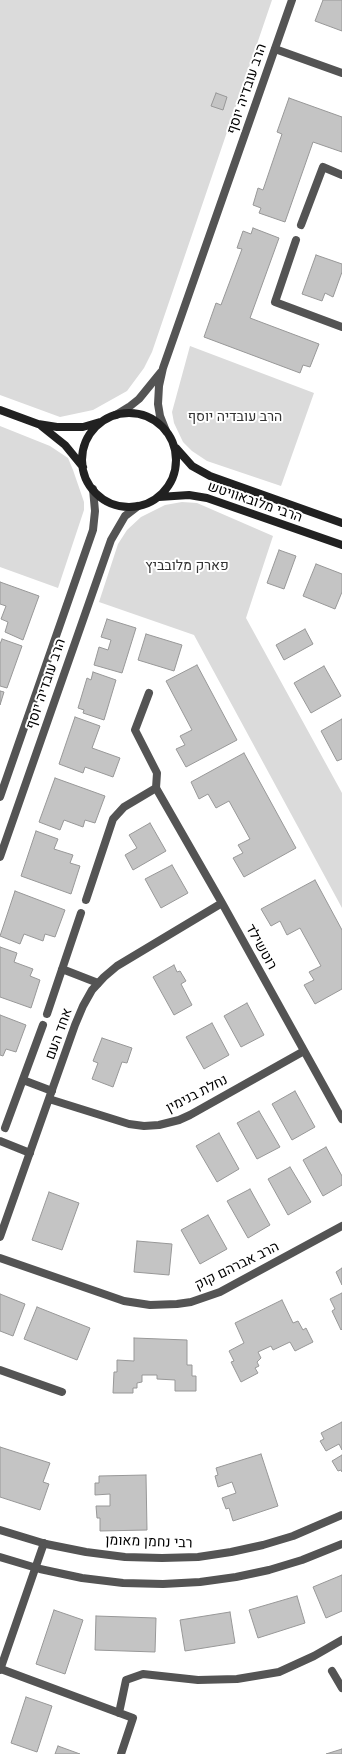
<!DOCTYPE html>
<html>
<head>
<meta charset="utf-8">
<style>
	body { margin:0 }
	canvas { display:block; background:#fff }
</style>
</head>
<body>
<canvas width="342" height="1754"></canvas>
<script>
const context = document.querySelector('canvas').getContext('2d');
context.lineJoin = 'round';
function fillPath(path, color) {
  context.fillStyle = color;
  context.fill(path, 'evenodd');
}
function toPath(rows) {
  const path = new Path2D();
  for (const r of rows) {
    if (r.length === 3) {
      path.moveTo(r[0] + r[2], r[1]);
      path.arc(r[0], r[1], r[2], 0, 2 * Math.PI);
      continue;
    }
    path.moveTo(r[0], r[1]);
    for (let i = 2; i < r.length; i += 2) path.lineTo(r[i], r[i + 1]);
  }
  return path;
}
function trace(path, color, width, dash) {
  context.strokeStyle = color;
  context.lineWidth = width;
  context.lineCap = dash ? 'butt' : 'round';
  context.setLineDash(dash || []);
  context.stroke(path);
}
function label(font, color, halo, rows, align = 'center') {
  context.font = font + ' "Noto Sans",Heebo,sans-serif';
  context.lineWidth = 4;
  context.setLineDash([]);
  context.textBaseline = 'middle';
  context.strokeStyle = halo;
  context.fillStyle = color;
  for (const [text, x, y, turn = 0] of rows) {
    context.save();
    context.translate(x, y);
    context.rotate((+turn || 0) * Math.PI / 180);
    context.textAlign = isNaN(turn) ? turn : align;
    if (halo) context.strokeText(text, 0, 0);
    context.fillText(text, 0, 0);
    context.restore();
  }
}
const green = toPath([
	[0,0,272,0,152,352,144,368,127,391,93,410,60,417,0,395],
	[190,346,314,393,281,486,207,461,192,451,183,442,174,423,172,412],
	[0,426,50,446,68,458,73,470,84,502,84,510,58,588,0,567],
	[182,502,197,503,273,536,246,618,342,793,342,908,194,635,99,602,118,544,127,530,141,517,165,505]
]);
const building = toPath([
	[323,0,342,0,342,31,315,21,323,0],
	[216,93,227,97,223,110,211,106,216,93],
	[289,98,342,117,342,152,313,142,285,222,259,213,261,208,253,205,258,188,263,190,282,134,277,132,289,98],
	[253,228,279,238,250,318,319,344,310,367,303,365,300,373,204,337,216,303,221,305,242,249,237,248,243,231,251,234,253,228],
	[316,255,342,264,342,272,333,297,325,293,322,301,302,294,316,255],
	[279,550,296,556,284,589,267,583,279,550],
	[316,564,342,574,342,592,335,609,303,596,316,564],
	[0,582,39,596,23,640,5,632,8,622,1,619,6,606,0,604,0,582],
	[107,619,136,628,122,673,94,665,99,647,108,650,111,640,101,637,107,619],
	[305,629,313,644,284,660,276,645,305,629],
	[146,634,182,645,174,671,138,660,146,634],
	[2,639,22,646,7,688,0,686,0,644,2,639],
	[197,665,237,740,186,767,176,749,185,745,180,736,192,730,166,681,197,665],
	[324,666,341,696,311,713,294,683,324,666],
	[93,672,116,680,104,720,83,713,84,710,78,708,87,678,91,680,93,672],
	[0,691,4,692,0,705,0,691],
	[75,717,100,726,92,748,120,758,113,777,85,767,83,773,59,764,75,717],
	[342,719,342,759,337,761,321,731,342,719],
	[244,753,296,848,244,877,233,858,243,853,238,845,250,839,229,801,216,808,208,794,199,799,191,782,244,753],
	[55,778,105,796,95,823,85,820,83,827,64,820,60,830,39,822,55,778],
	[150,823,166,851,133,870,125,855,137,848,129,835,150,823],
	[36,831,58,839,54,849,73,855,70,863,80,866,71,894,21,876,36,831],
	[172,865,188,893,161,908,145,879,172,865],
	[315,880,342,930,342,989,315,1004,304,985,314,980,309,972,321,966,300,928,287,935,280,921,271,926,261,909,315,880],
	[15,891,65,910,55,937,45,934,43,941,24,934,20,944,0,936,15,891],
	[0,947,17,953,14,962,33,969,30,976,40,980,31,1008,0,997,0,947],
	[174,965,177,972,180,971,186,981,181,984,192,1005,174,1015,153,977,174,965],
	[247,1003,264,1035,241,1047,224,1016,247,1003],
	[0,1015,26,1025,16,1052,6,1049,3,1056,0,1055,0,1015],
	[212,1023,229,1055,204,1069,186,1037,212,1023],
	[102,1038,132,1048,127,1063,122,1062,113,1087,92,1079,98,1063,93,1061,102,1038],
	[295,1091,315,1127,292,1140,272,1104,295,1091],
	[259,1111,280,1147,257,1159,237,1123,259,1111],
	[219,1133,239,1169,217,1182,196,1146,219,1133],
	[326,1147,342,1176,342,1185,323,1196,303,1160,326,1147],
	[290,1167,311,1202,288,1215,268,1179,290,1167],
	[250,1189,270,1225,248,1238,227,1201,250,1189],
	[49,1192,79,1203,62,1250,32,1240,49,1192],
	[208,1215,227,1249,200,1264,181,1230,208,1215],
	[137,1241,172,1244,169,1275,134,1272,137,1241],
	[342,1268,342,1285,336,1272,342,1268],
	[342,1293,342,1329,341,1330,332,1311,335,1309,330,1299,342,1293],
	[0,1294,25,1304,13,1336,0,1331,0,1294],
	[282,1300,293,1323,298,1321,303,1330,306,1328,313,1342,295,1351,290,1342,273,1350,271,1346,258,1352,261,1358,257,1362,259,1366,255,1368,258,1373,241,1382,231,1362,234,1361,229,1351,244,1343,235,1323,282,1300],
	[37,1307,90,1328,77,1360,24,1339,37,1307],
	[134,1338,187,1340,187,1365,192,1365,192,1376,196,1376,196,1391,175,1391,175,1380,157,1379,157,1375,142,1375,142,1382,137,1383,137,1388,133,1388,133,1393,113,1393,114,1372,117,1372,117,1360,134,1361,134,1338],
	[342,1422,342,1450,339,1444,326,1451,320,1441,324,1439,321,1433,342,1422],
	[0,1447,50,1463,43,1482,49,1484,40,1510,0,1497,0,1447],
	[261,1454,278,1506,233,1521,229,1508,226,1509,222,1498,236,1493,232,1482,218,1487,215,1476,218,1475,216,1468,261,1454],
	[342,1455,342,1472,341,1470,338,1471,332,1461,342,1455],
	[146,1475,147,1530,100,1531,100,1518,97,1518,96,1506,110,1506,110,1494,95,1495,95,1483,99,1483,99,1476,146,1475],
	[342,1575,342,1611,326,1618,313,1587,342,1575],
	[297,1596,305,1623,258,1638,249,1610,297,1596],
	[54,1610,83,1620,65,1674,36,1664,54,1610],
	[230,1612,235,1643,185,1651,180,1620,230,1612],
	[96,1616,156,1618,155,1652,95,1650,96,1616],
	[26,1697,52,1706,37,1752,11,1743,26,1697],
	[58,1746,80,1754,55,1754,58,1746],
	[342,1749,342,1754,326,1754,342,1749]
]);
const service = toPath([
	[301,225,323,167,342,175],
	[296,240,275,302,342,327],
	[86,900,113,819,124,807,156,788,157,773,135,730,149,693],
	[62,969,98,983],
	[47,1014,81,913],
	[23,1080,52,1091],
	[5,1128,43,1025],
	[0,1141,30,1153],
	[0,1370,62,1392],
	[1,1669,133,1718,121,1754],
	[332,1671,342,1688],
	[119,1713,126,1680,143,1674,198,1680,237,1679,279,1672,314,1656,342,1640]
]);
const minor = toPath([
	[275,49,342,73],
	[156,788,222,903,342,1119],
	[49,1099,129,1124,144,1126,159,1125,179,1120,190,1115,304,1051],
	[0,1237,75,1025,83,1006,92,990,104,977,117,966,222,903],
	[0,1258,124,1301,150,1305,177,1304,191,1302,220,1292,342,1226],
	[0,1670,44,1543]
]);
const tertiary = toPath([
	[116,415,129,407,139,399,161,372],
	[166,431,160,416,158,404,159,386,163,368,292,0],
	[0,797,93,530,95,511,93,489],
	[0,857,111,540,125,516,138,506],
	[0,1530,46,1544,86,1552,125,1557,162,1558,198,1557,231,1552,263,1545,293,1536,342,1515],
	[0,1557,40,1569,82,1578,123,1583,163,1584,200,1582,236,1577,269,1570,302,1560,342,1544]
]);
const secondary = toPath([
	[0,410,38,424,57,427,83,427,100,422],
	[129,460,47],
	[40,425,65,445,83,467],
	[176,448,192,466,210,476,342,523],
	[159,497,189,495,207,498,342,545]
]);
const streetNames = [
	["הרב עובדיה יוסף",247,89,-71],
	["הרבי מלובאוויטש",255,502,19],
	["הרב עובדיה יוסף",46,684,-71],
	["רוטשילד",261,947,61],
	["אחד העם",59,1034,-70],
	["נחלת בנימין",197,1094,-27],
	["הרב אברהם קוק",237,1266,-26],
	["רבי נחמן מאומן",149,1542,2]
];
const parkNames = [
	["הרב עובדיה יוסף",235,417],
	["פארק מלובביץ",187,566]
];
fillPath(green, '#dbdbdb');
fillPath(building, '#c4c4c4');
trace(building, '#989898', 1);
trace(service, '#545454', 8);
trace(minor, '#545454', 8);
trace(tertiary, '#545454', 8);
trace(secondary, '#212121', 8);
label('14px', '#000', '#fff', streetNames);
label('14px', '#323232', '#fff', parkNames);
</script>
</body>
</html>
